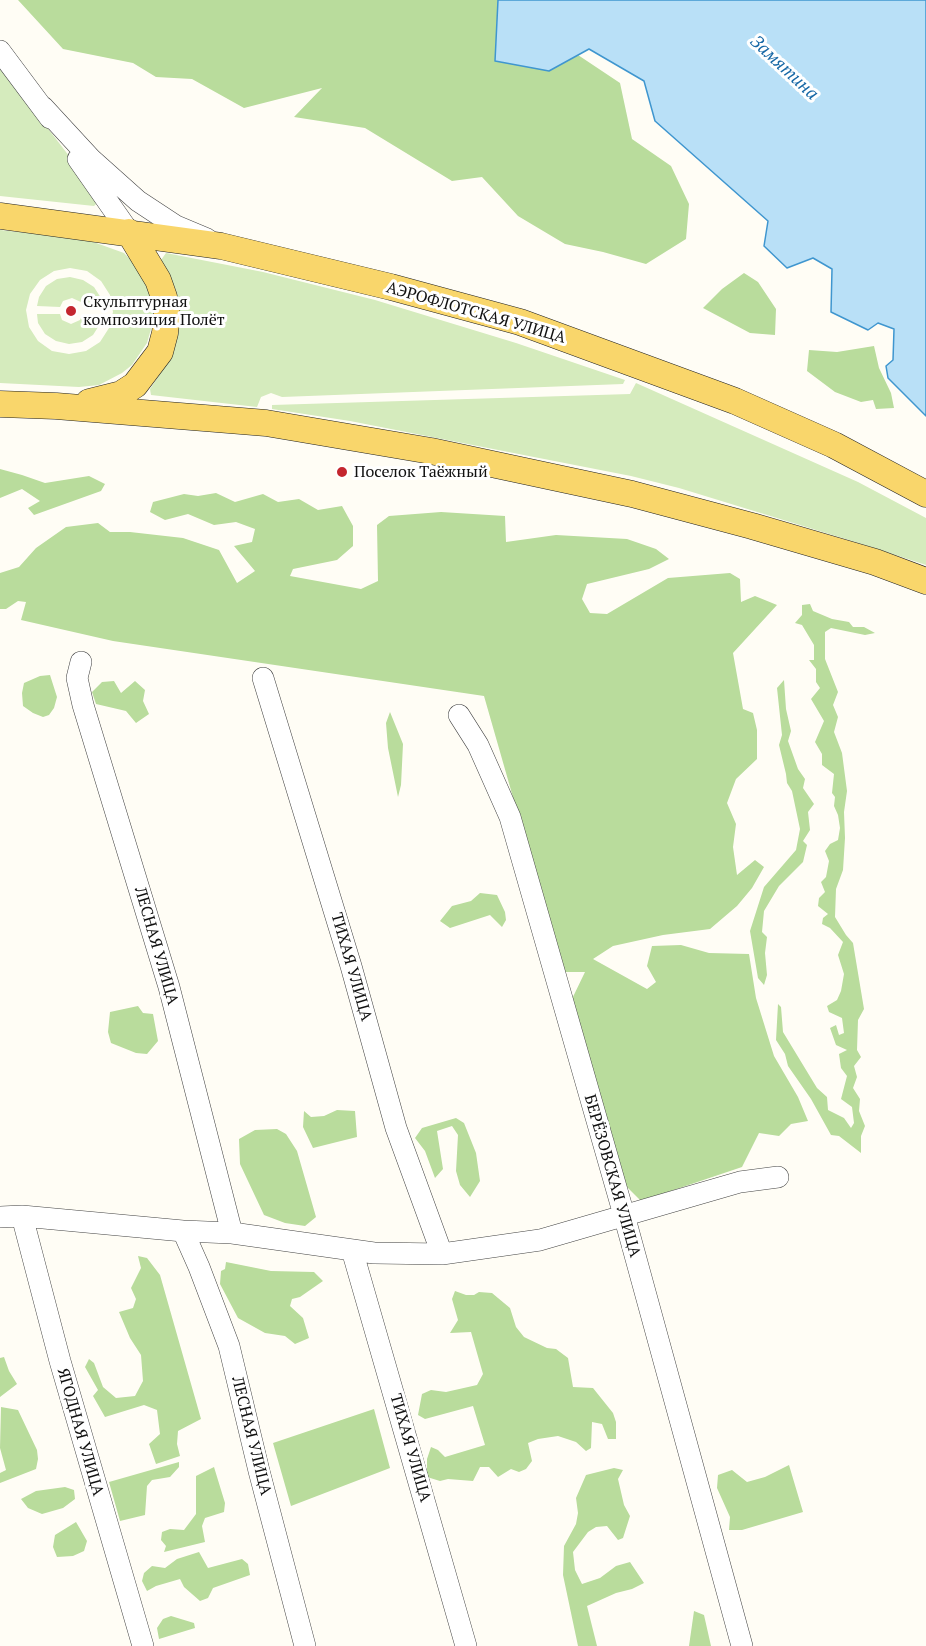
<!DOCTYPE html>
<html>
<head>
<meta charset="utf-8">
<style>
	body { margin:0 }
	canvas { display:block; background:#fffdf5 }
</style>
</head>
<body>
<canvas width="926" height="1646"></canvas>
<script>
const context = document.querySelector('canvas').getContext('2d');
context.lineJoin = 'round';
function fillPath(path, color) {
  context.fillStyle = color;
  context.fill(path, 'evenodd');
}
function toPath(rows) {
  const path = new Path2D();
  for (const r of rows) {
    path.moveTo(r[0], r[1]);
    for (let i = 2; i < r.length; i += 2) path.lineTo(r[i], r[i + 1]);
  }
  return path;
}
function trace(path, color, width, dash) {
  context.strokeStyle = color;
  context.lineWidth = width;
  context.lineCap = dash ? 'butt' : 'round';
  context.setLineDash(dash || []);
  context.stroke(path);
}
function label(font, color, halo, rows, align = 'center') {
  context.font = font + ' "PT Serif",serif';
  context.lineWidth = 6;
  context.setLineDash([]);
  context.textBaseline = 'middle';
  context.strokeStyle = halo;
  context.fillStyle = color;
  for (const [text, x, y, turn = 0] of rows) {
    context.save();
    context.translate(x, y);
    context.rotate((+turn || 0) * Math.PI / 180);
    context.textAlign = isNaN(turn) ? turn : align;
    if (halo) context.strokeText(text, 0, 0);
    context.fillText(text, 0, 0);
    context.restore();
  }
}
const green = toPath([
	[0,66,99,195,99,201,94,206,0,196],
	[0,230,85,239,124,253,139,268,148,286,153,306,153,322,147,343,132,365,122,373,99,385,79,387,0,383],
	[70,268,87,271,101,281,110,295,113,312,109,328,100,342,86,351,69,354,52,351,38,341,29,327,26,310,30,294,40,280,54,271],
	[166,253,263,272,375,300,516,343,625,380,623,384,282,397,271,393,261,397,257,407,151,395,150,389,169,360,176,342,179,327,176,290,161,260],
	[70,277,83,280,94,287,101,298,102,306,82,306,81,302,72,298,63,301,60,307,37,306,39,297,46,286,57,279],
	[37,314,60,314,62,320,71,324,80,320,82,315,102,316,100,324,93,335,82,342,69,344,56,341,45,334,38,323],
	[636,383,858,482,926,518,926,565,865,545,679,488,631,476,350,421,272,409,272,405,630,394]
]);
const forest = toPath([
	[18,0,498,0,495,61,549,71,578,55,620,83,632,139,671,166,689,204,686,239,646,264,603,252,565,244,518,216,482,177,452,181,365,128,294,117,322,88,244,108,192,79,156,77,133,63,63,49],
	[744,273,758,282,776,309,775,335,750,333,703,308,722,289],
	[874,346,879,368,891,393,894,408,876,409,873,400,861,402,835,392,807,371,809,350,837,352],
	[0,469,22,475,45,483,89,476,105,484,101,491,34,515,28,508,40,501,22,489,0,498],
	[216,493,235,502,263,494,278,502,299,499,318,510,342,506,353,526,353,546,337,560,293,569,290,576,361,589,378,581,377,525,389,516,441,512,505,516,506,542,556,535,627,539,656,549,669,559,649,569,587,584,582,599,590,613,607,614,668,578,730,573,740,579,741,602,755,596,777,605,733,653,743,709,753,713,757,730,757,759,736,779,727,803,736,824,733,847,737,875,755,860,764,867,752,888,737,906,710,929,663,935,613,946,593,959,647,989,656,982,647,966,652,946,681,945,709,953,749,954,756,998,774,1056,798,1097,808,1121,791,1124,779,1136,759,1133,742,1167,641,1201,622,1182,571,1001,585,972,563,972,484,696,113,641,21,620,26,602,18,601,6,609,0,609,0,573,19,567,36,548,66,527,98,523,110,532,130,532,183,538,219,550,237,583,255,571,234,546,252,542,255,529,236,522,214,525,188,514,165,520,150,512,153,502,184,494,198,496],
	[810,604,813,611,832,619,849,622,853,627,864,627,875,633,865,635,831,628,825,632,825,659,838,692,833,705,838,717,834,732,842,753,847,791,844,812,845,838,843,870,836,889,835,917,846,935,853,943,864,1009,858,1020,857,1050,861,1057,854,1066,857,1077,853,1088,860,1099,859,1111,865,1126,861,1136,861,1153,839,1136,831,1135,811,1099,788,1066,785,1054,776,1040,778,1004,781,1007,783,1032,817,1088,827,1097,828,1110,844,1118,851,1128,854,1123,852,1107,841,1099,847,1076,841,1068,839,1054,847,1050,836,1045,830,1028,836,1025,839,1035,844,1033,842,1018,829,1012,827,1006,837,1000,841,991,844,974,838,955,843,942,830,928,822,924,823,918,828,914,818,906,819,898,825,892,821,882,826,877,829,861,825,851,830,844,838,840,840,828,838,815,834,806,835,797,832,793,834,774,822,765,822,754,815,742,824,721,811,699,820,688,816,682,816,669,809,660,814,660,814,645,802,625,795,623,802,615,802,605],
	[50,675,57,697,54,708,49,715,43,717,33,713,23,706,22,693,24,683,40,676],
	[784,680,786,709,791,731,788,741,798,769,805,779,803,788,814,804,808,812,810,830,803,841,807,845,803,862,779,886,764,911,762,932,767,937,765,953,767,975,764,985,758,978,750,931,764,887,796,850,800,829,792,791,787,783,786,774,779,745,782,735,777,688],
	[114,681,121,693,135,681,145,690,143,701,149,714,136,723,126,711,96,704,92,692,102,682],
	[390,712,403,744,401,785,398,797,388,748,386,723],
	[480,893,497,895,505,912,506,920,502,927,490,915,450,928,440,921,452,906,471,901],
	[138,1006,143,1013,153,1014,158,1041,147,1054,136,1053,111,1043,108,1032,110,1012],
	[337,1110,355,1111,357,1137,313,1148,303,1127,304,1111,311,1117,324,1116],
	[456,1118,464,1123,476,1153,480,1181,470,1197,460,1185,456,1171,458,1135,452,1126,437,1131,443,1169,435,1178,425,1151,415,1138,422,1128],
	[277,1129,286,1134,297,1151,316,1217,305,1226,285,1223,264,1215,240,1164,239,1139,255,1130],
	[138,1256,147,1258,160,1275,201,1419,178,1431,177,1444,180,1456,156,1464,149,1444,160,1434,157,1410,144,1405,105,1417,93,1396,98,1390,85,1367,89,1359,94,1363,103,1387,116,1398,135,1396,143,1381,141,1355,130,1338,119,1312,133,1308,136,1299,131,1288,141,1268],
	[226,1262,271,1271,314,1272,323,1281,300,1297,292,1299,290,1306,303,1318,309,1338,295,1344,285,1336,265,1333,238,1318,220,1284,221,1271,225,1269],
	[455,1291,466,1295,474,1295,479,1292,492,1293,510,1308,516,1327,524,1337,547,1348,556,1349,568,1358,573,1387,593,1388,613,1413,616,1422,616,1439,608,1439,602,1424,592,1422,591,1448,586,1451,576,1442,558,1436,538,1439,528,1443,532,1461,526,1469,519,1472,511,1469,498,1477,489,1467,480,1467,473,1481,448,1479,440,1481,427,1477,427,1459,431,1447,438,1450,445,1457,485,1445,473,1406,425,1419,418,1415,422,1394,431,1390,446,1392,477,1385,483,1374,471,1332,450,1333,458,1320,452,1299],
	[4,1357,9,1371,17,1384,0,1397,0,1358],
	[1,1407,18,1410,37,1450,38,1459,36,1469,0,1483,0,1473,6,1470,0,1448],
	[374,1409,390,1468,291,1506,273,1443],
	[179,1462,179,1467,170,1477,152,1480,147,1486,145,1515,120,1521,109,1482],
	[789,1465,803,1512,742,1530,729,1530,730,1517,717,1488,718,1475,732,1470,747,1482,765,1477],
	[214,1467,225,1503,224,1512,205,1518,202,1526,205,1542,164,1552,166,1546,161,1540,162,1532,170,1529,184,1530,196,1514,196,1476],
	[614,1468,623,1470,618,1479,624,1505,630,1516,623,1538,618,1540,607,1526,596,1527,588,1532,573,1552,575,1570,582,1584,600,1578,616,1566,630,1562,644,1583,632,1589,616,1593,587,1606,597,1646,578,1646,563,1575,564,1546,576,1524,578,1513,576,1498,586,1475],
	[65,1487,74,1490,75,1499,63,1508,42,1514,28,1508,21,1499,36,1491],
	[76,1522,87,1541,84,1551,73,1556,57,1557,53,1547,55,1535],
	[199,1552,208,1568,242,1559,248,1564,250,1575,213,1588,208,1598,200,1601,184,1587,180,1579,156,1586,147,1591,142,1581,144,1573,152,1566,165,1568,177,1559],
	[694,1611,704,1615,711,1646,689,1646],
	[171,1616,194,1623,195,1628,159,1639,157,1628,163,1619]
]);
const water = toPath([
	[498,0,926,0,926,416,888,378,886,366,893,360,894,329,878,323,868,330,831,312,832,269,813,258,787,268,764,246,768,221,655,121,644,81,589,49,549,71,495,61,498,0]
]);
const minor = toPath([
	[0,51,50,118],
	[43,107,91,159,138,201,176,226,207,239],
	[78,159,129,232],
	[81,662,77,678,83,705,169,987,232,1233],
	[263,678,351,966,396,1128,442,1254],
	[459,715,478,745,510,817,624,1215,742,1646],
	[22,1216,60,1361,143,1646],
	[0,1217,22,1216,183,1231,232,1233,374,1253,442,1254,540,1240,740,1182,778,1177],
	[183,1231,199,1267,229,1346,259,1471,305,1646],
	[352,1250,466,1646]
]);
const major = toPath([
	[0,216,221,246,391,287,520,322,735,401,834,445,926,494],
	[89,402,121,394,135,385,160,352,165,333,167,314,164,297,158,280,129,232],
	[0,404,56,406,266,423,431,451,632,494,752,526,875,562,926,581]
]);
const markers = [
	[71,311,6,"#c4262e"],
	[342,472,6,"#c4262e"]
];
const poiNames = [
	["Скульптурная",83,302],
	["композиция Полёт",83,320],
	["Поселок Таёжный",354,472]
];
const streetNames = [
	["АЭРОФЛОТСКАЯ УЛИЦА",476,313,16],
	["ЛЕСНАЯ УЛИЦА",156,946,74],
	["ТИХАЯ УЛИЦА",351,967,74],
	["БЕРЁЗОВСКАЯ УЛИЦА",612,1176,74],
	["ЯГОДНАЯ УЛИЦА",80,1432,74],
	["ЛЕСНАЯ УЛИЦА",251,1436,76],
	["ТИХАЯ УЛИЦА",410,1448,74]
];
const waterNames = [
	["Замятина",784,68,43]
];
fillPath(green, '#d5ebbd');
fillPath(forest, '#b9dc9c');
fillPath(water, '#b9e0f7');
trace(water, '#3f96cf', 1.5);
trace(minor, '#444', 22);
trace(major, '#222', 27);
trace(minor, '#fff', 21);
trace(major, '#f9d66b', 26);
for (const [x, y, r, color] of markers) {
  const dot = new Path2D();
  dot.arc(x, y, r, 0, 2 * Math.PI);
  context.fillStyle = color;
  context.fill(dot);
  trace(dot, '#fff', 2);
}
label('16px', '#111', '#fff', poiNames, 'left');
label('16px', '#111', '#fff', streetNames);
label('italic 18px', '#1768a6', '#fff', waterNames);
</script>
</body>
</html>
